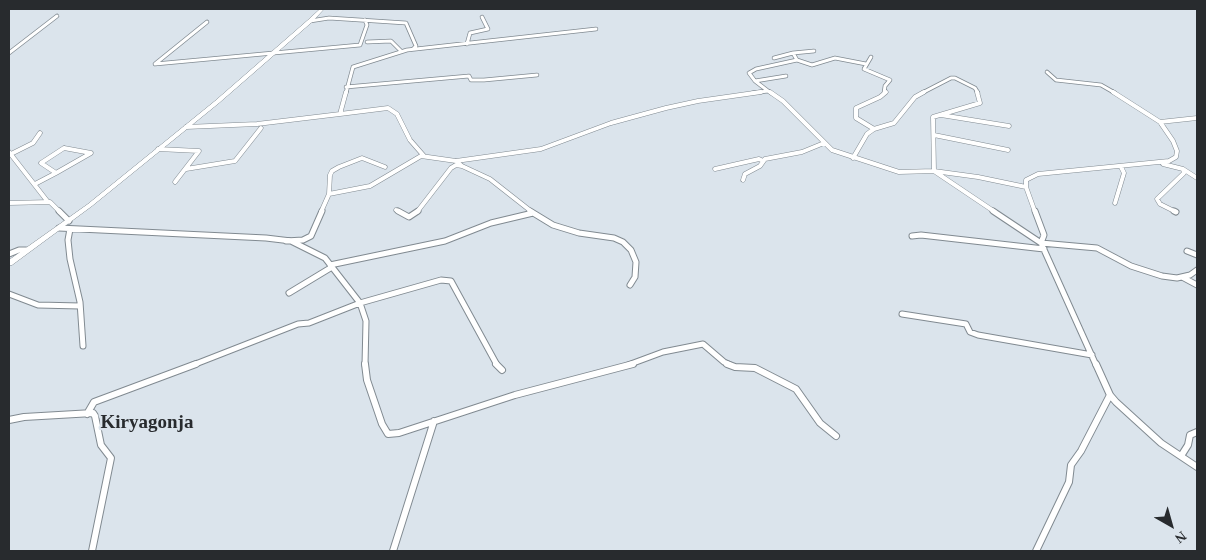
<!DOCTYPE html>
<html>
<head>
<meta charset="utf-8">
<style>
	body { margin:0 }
	#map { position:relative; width:1206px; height:560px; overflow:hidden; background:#dbe4ec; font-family:"Times New Roman",serif }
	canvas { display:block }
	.frame { position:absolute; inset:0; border:10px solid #282b2e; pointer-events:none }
	.north { position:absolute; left:1146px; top:500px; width:50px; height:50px; -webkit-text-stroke:4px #dbe4ec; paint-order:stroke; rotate:142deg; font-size:14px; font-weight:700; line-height:20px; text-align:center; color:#282b2e }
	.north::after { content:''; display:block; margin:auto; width:18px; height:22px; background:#282b2e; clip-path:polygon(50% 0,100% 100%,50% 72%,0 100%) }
</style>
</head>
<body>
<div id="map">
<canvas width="1206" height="560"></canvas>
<div class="frame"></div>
<div class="north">N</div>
</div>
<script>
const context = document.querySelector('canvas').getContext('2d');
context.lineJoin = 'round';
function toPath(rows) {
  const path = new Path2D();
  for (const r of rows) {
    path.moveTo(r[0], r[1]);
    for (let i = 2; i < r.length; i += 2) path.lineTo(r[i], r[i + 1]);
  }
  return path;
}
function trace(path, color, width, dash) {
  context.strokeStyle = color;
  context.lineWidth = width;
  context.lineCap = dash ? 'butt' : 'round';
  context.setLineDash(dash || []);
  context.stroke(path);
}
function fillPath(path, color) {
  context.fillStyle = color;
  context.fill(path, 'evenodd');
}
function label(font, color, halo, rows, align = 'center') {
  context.font = font + ' "Times New Roman",serif';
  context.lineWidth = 4.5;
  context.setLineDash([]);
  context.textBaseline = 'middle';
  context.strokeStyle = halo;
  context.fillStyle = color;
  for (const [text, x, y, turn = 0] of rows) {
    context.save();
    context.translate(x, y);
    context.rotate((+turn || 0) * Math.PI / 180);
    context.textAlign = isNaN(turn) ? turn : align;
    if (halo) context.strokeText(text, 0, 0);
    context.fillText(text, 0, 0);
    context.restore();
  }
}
const streetFar3 = toPath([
	[310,21,329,18,406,23,416,46,413,49],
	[207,22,155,64,360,45,367,25,365,20],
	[367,42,391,41,401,51],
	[467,44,470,33,488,29,482,17],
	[9,53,57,16],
	[871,57,864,69,890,80,885,86,884,93],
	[774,58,793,53,814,51],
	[797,60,812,65,835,58,866,64],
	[1047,72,1056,80,1101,85,1115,93],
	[755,81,786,76],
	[346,87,469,76,471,80,484,80,537,75],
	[768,91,755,81,749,73,756,69,797,60,793,53],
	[346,93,353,67,407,50,596,29],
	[752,93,768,91,771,93],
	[922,93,951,78,955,78,975,88,978,93]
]);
const streetFar2 = toPath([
	[770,92,783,101,832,150,899,172,934,171,995,212],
	[977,92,980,103,933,117,934,171,978,177,1026,187],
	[340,114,388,108,397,114,410,140,424,156],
	[941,115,1009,126],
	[1160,122,1197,118],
	[186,127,257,124,340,114,346,92],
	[874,129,894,123,915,97,924,92],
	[934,135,1008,150],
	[64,148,91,153,56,173,41,163,64,148],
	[158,149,199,151,175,182],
	[9,152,48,202],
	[11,154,33,143,40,133],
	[853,158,867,134,874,129,856,118,856,108,880,97,886,92],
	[456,161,462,166,490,179,532,212],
	[1163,164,1183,169,1197,178],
	[186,169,235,161,261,128],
	[715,169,759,159,763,161],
	[743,180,745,174,760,166,765,159,802,152,824,143],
	[35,184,56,173],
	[329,194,330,175,332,171,339,167,362,158,385,167],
	[9,203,50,202,60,212],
	[1115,203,1124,173,1121,167],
	[396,210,400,212],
	[321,212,329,194,370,186,421,156,456,161,541,149,611,123,666,108,698,101,761,92],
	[417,212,451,168,456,165,462,166],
	[1035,212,1026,187,1026,180,1038,174,1169,161,1176,157,1177,151,1173,141,1160,122,1113,92],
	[1176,212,1160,204,1157,199,1184,173,1183,169]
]);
const streetFar1 = toPath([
	[59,211,69,221],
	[398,211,409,217,418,211],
	[530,211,553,225,579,233,614,238,623,242,631,250,636,262,635,277,630,285],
	[993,211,1041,243,1097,248,1131,266,1162,276,1177,278,1190,275,1197,270],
	[1035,211,1044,235,1041,243,1096,365],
	[1174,211,1176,212],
	[59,228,266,238,291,241,325,258,360,303,366,321,365,365],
	[70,229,68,240,70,259,80,302,83,346],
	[912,236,921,235,1044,249],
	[286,241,303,240,311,236,322,211],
	[1187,251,1197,255],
	[9,254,19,250,26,250],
	[330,265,445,241,491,223,533,213],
	[1182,277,1197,285],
	[289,293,332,267],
	[9,294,38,305,80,306],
	[902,314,966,324,970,332,978,335,1092,355],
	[193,365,298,324,309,323,360,303,441,280,451,281,497,365],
	[628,365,663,352,703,344,724,362,730,365]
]);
const street = toPath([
	[365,364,367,380,382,424,388,434,399,433,515,395,633,364],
	[496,364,502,370],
	[727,364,735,367,755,368,796,389,820,423,836,436],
	[1096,364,1110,395,1116,402,1161,443,1197,467],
	[87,414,94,402,196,364],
	[9,420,24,417,93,413,95,416,101,445,111,458,92,551],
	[1181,456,1188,445,1190,435,1197,432],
	[393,551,434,421],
	[1036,551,1069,482,1071,465,1081,451,1110,395]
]);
const secondary = toPath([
	[320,9,324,9,312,22,219,103,92,206,12,265,9,265,9,260,88,204,215,101,308,20,320,9]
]);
const nearQuarternames = [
	["Kiryagonja",147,423]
];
trace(streetFar3, '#818a91', 4.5);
trace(streetFar2, '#818a91', 5);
trace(streetFar1, '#818a91', 7);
trace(street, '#818a91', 8);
trace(secondary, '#818a91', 1);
trace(streetFar3, '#fff', 3);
trace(streetFar2, '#fff', 4);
trace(streetFar1, '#fff', 5);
trace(street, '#fff', 6);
fillPath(secondary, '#fff');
label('bold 19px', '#282b2e', '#dbe4ec', nearQuarternames);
</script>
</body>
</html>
